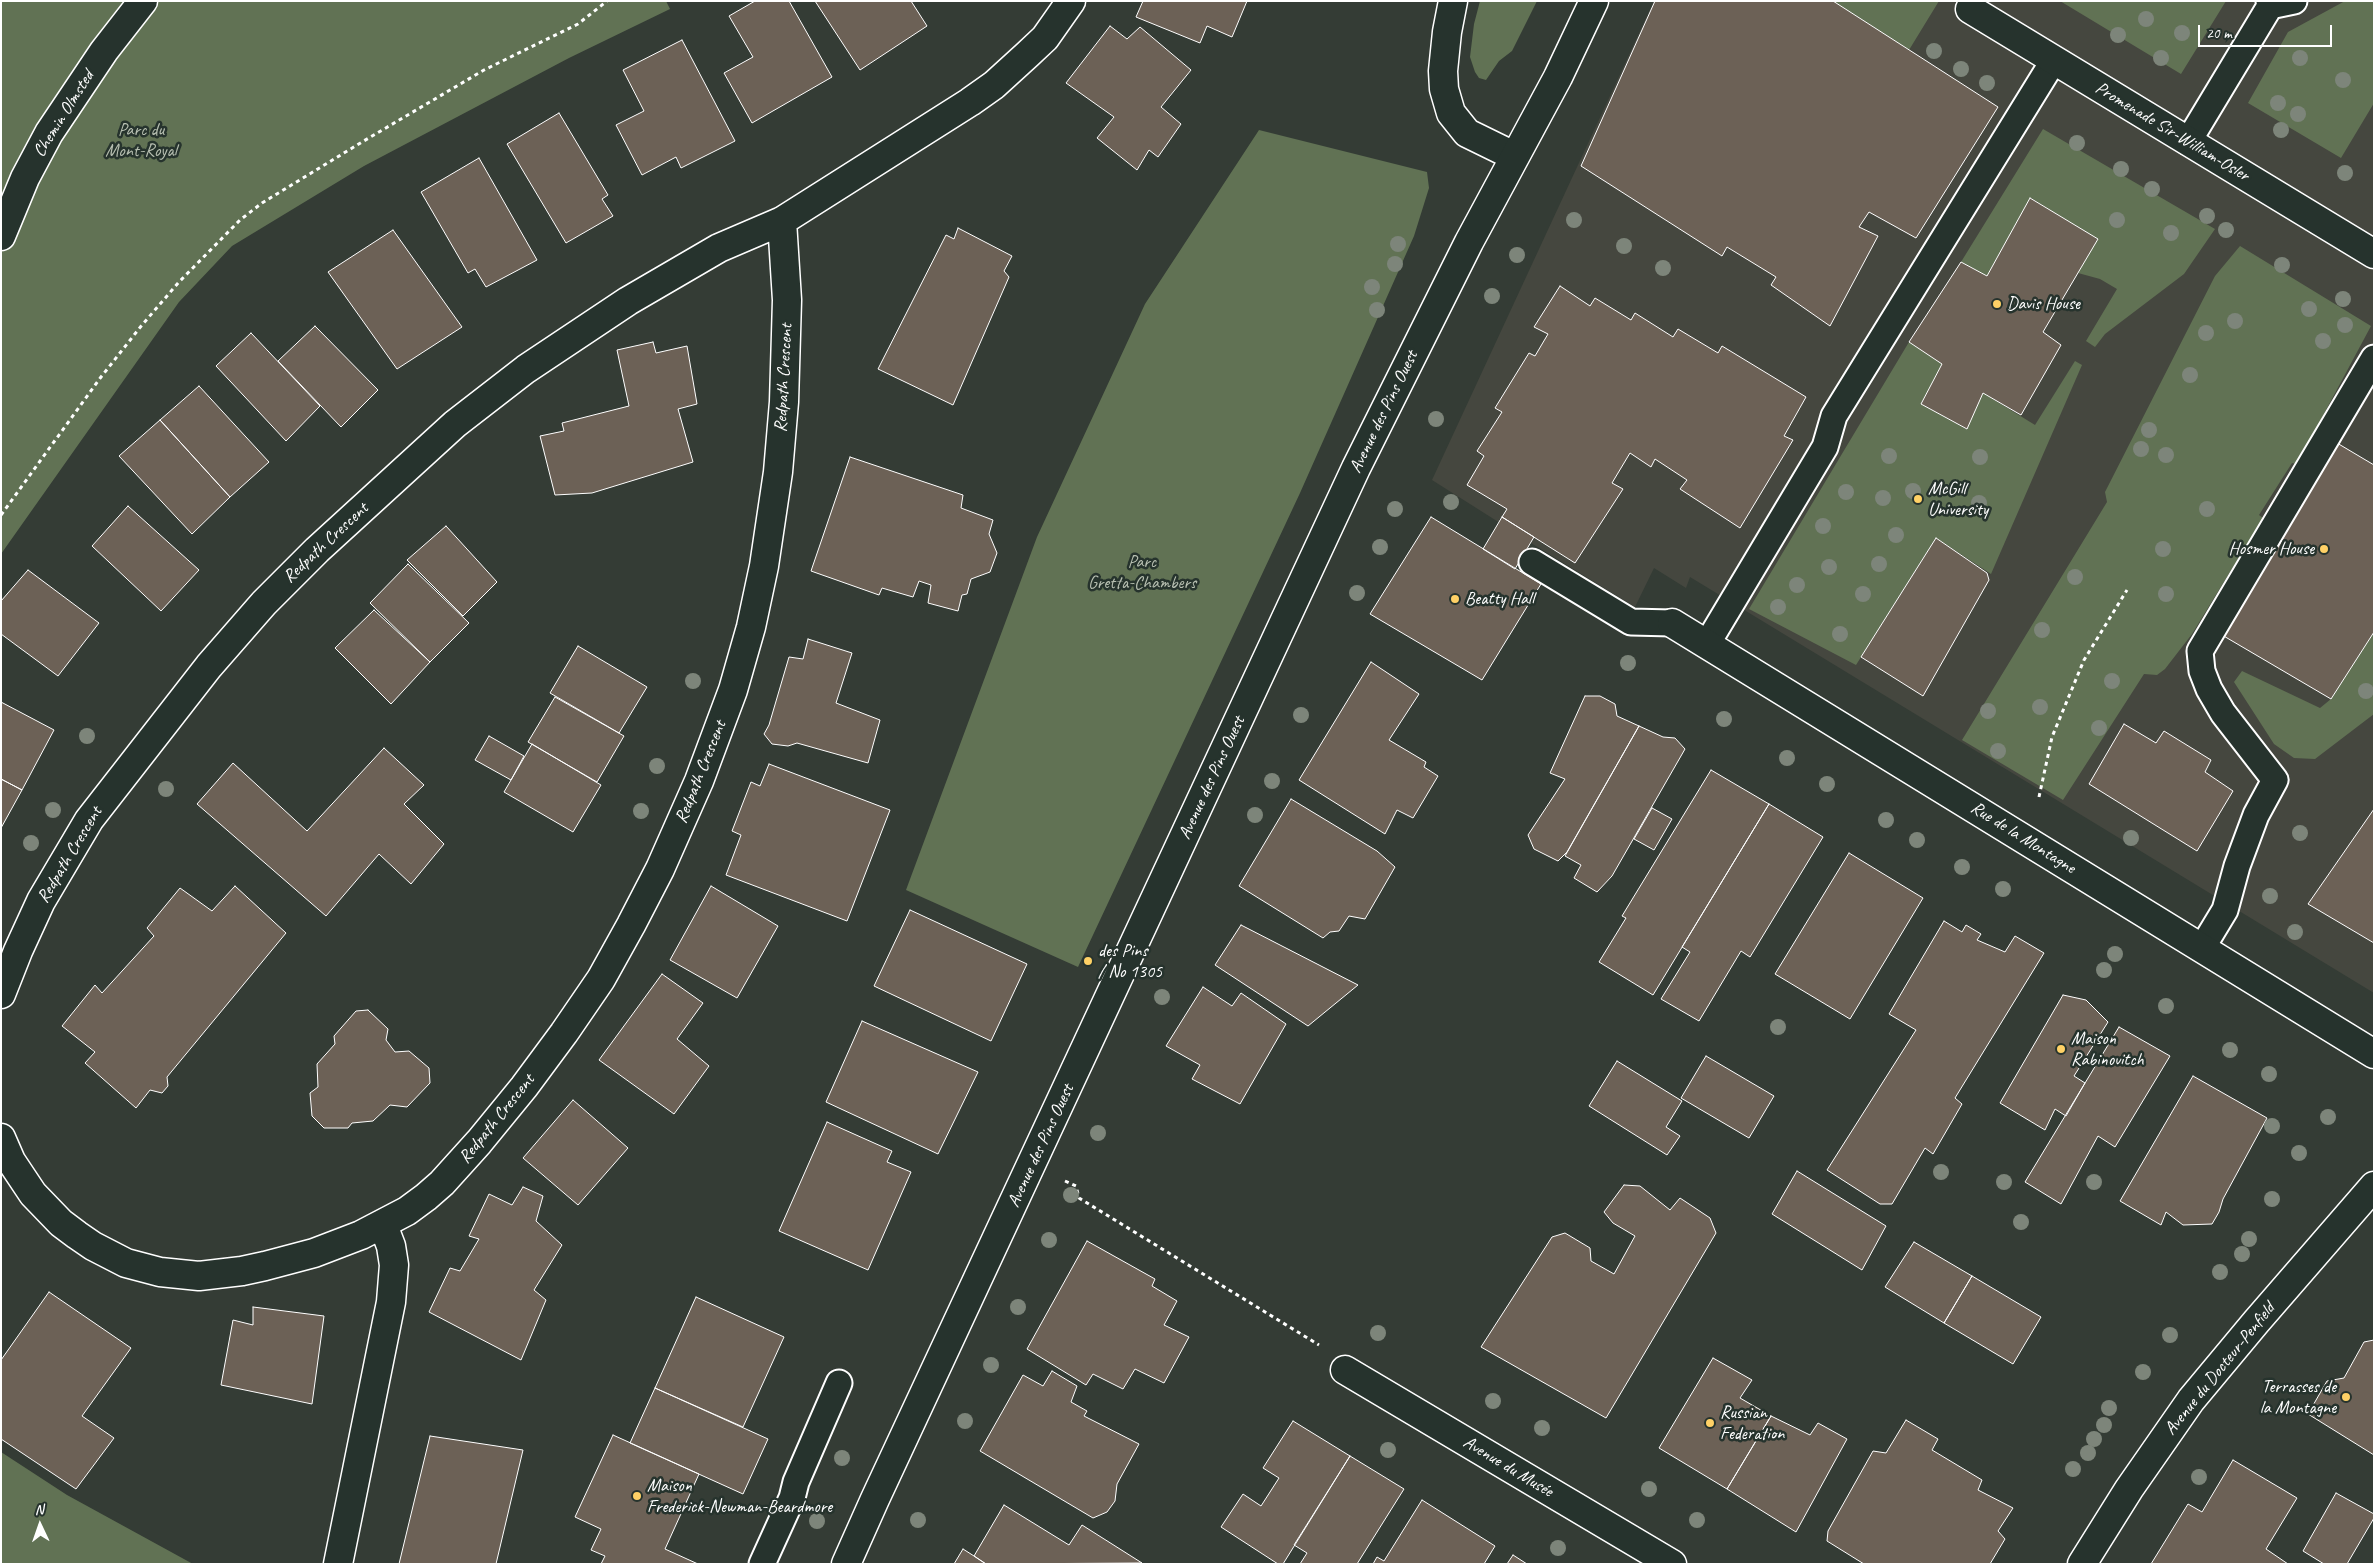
<!DOCTYPE html>
<html>
<head>
<meta charset="utf-8">
<style>
	body { margin:0 }
	#map { position:relative; width:2375px; height:1565px; overflow:hidden; background:#343c35; font-family:Caveat,sans-serif }
	canvas { display:block }
	.frame { position:absolute; inset:0; border:2px solid #fff; pointer-events:none }
	.north { position:absolute; left:15px; top:1500px; width:50px; height:50px; -webkit-text-stroke:4px #26332d; paint-order:stroke; rotate:357deg; font-size:14px; font-weight:700; line-height:20px; text-align:center; color:#fff }
	.north::after { content:''; display:block; margin:auto; width:18px; height:22px; background:#fff; clip-path:polygon(50% 0,100% 100%,50% 72%,0 100%) }
	.scale { position:absolute; left:2198px; top:25px; width:134px; height:22px; box-sizing:border-box; border:2px solid #fff; border-top:0; padding-left:6px; font-size:15px; line-height:18px; white-space:nowrap; color:#fff; -webkit-text-stroke:4px #26332d; paint-order:stroke }
</style>
</head>
<body>
<div id="map">
<canvas width="2375" height="1565"></canvas>
<div class="frame"></div>
<div class="north">N</div>
<div class="scale">20 m</div>
</div>
<script>
const context = document.querySelector('canvas').getContext('2d');
context.lineJoin = 'round';
function fillPath(path, color) {
  context.fillStyle = color;
  context.fill(path, 'evenodd');
}
function toPath(rows) {
  const path = new Path2D();
  for (const r of rows) {
    path.moveTo(r[0], r[1]);
    for (let i = 2; i < r.length; i += 2) path.lineTo(r[i], r[i + 1]);
  }
  return path;
}
function trace(path, color, width, dash) {
  context.strokeStyle = color;
  context.lineWidth = width;
  context.lineCap = dash ? 'butt' : 'round';
  context.setLineDash(dash || []);
  context.stroke(path);
}
function label(font, color, halo, rows, align = 'center') {
  context.font = font + ' Caveat,sans-serif';
  context.lineWidth = 5;
  context.setLineDash([]);
  context.textBaseline = 'middle';
  context.strokeStyle = halo;
  context.fillStyle = color;
  for (const [text, x, y, turn = 0] of rows) {
    context.save();
    context.translate(x, y);
    context.rotate((+turn || 0) * Math.PI / 180);
    context.textAlign = isNaN(turn) ? turn : align;
    if (halo) context.strokeText(text, 0, 0);
    context.fillText(text, 0, 0);
    context.restore();
  }
}
const built = toPath([
	[1654,1,2374,1,2374,993,1690,577,1686,588,1654,568,1635,607,1531,543,1534,537,1500,523,1432,480]
]);
const green = toPath([
	[1,1,666,1,670,9,569,58,364,166,232,246,179,302,1,554],
	[1480,1,1537,1,1512,51,1499,61,1486,80,1479,78,1475,72,1470,57,1474,24],
	[1833,1,1939,1,1909,50],
	[2060,1,2226,1,2181,74],
	[2345,1,2374,1,2374,103,2341,158,2248,103,2288,32],
	[2043,129,2215,229,2184,274,2105,334,2095,347,2086,341,2117,289,2100,279,2078,273,2097,239,2031,198,1987,276,1961,262],
	[1259,130,1427,172,1429,188,1414,236,1300,493,1078,967,906,890,1037,537,1145,304],
	[2240,246,2371,326,2297,464,2292,463,2259,515,2263,518,2192,634,2165,669,2157,675,2144,674,2063,800,1962,740,2107,502,2105,492,2215,276],
	[1909,342,1942,364,1921,404,1966,429,1983,393,2035,425,2075,361,2082,365,1991,574,1936,538,1856,665,1749,609],
	[2374,632,2374,714,2315,759,2294,758,2274,744,2234,682,2242,671,2320,708,2331,699],
	[1,1452,67,1495,193,1564,1,1564]
]);
const building = toPath([
	[755,1,789,1,832,77,752,123,724,73,753,57,729,16,755,1],
	[815,1,911,1,927,26,860,70,815,1],
	[1143,1,1247,1,1232,37,1207,26,1200,43,1136,17,1143,1],
	[1655,1,1833,1,1998,107,1916,238,1869,212,1859,227,1878,236,1830,326,1771,285,1776,277,1727,247,1722,256,1581,166,1655,1],
	[1110,26,1127,39,1140,27,1191,70,1161,107,1181,124,1158,157,1149,150,1137,170,1097,138,1114,117,1066,83,1110,26],
	[682,40,735,141,681,168,676,157,642,175,616,125,644,111,623,70,682,40],
	[559,113,608,195,602,199,613,216,566,243,507,144,559,113],
	[479,158,537,260,486,287,475,269,468,273,421,192,479,158],
	[2030,198,2098,239,2043,332,2061,345,2021,415,1983,393,1967,429,1921,404,1942,364,1909,342,1961,262,1987,276,2030,198],
	[958,228,1012,256,1004,271,1009,277,953,405,878,369,946,235,954,239,958,228],
	[393,230,462,327,397,369,328,272,393,230],
	[1560,286,1590,306,1595,298,1631,320,1635,313,1673,337,1678,329,1718,353,1722,346,1806,397,1784,436,1793,440,1740,528,1680,489,1687,480,1655,459,1651,467,1630,453,1612,483,1623,489,1575,563,1502,517,1507,509,1467,485,1484,456,1477,451,1502,412,1495,408,1529,353,1535,356,1548,334,1534,327,1560,286],
	[315,326,378,390,341,427,278,361,315,326],
	[251,333,320,406,286,441,216,366,251,333],
	[653,342,656,353,687,346,697,404,678,409,693,462,592,493,555,495,540,436,564,431,562,423,629,406,617,350,653,342],
	[199,386,269,462,230,497,160,420,199,386],
	[160,420,230,497,192,534,119,456,160,420],
	[2337,443,2374,465,2374,632,2331,699,2222,635,2337,443],
	[850,457,963,495,961,508,993,520,989,534,997,553,990,572,971,579,967,594,962,595,958,611,928,603,931,585,919,581,913,597,882,588,879,595,811,571,850,457],
	[128,506,199,570,161,611,92,546,128,506],
	[1431,517,1541,584,1482,680,1370,614,1431,517],
	[1502,517,1534,537,1515,569,1483,549,1502,517],
	[446,526,497,582,463,616,407,560,446,526],
	[1936,538,1987,573,1989,580,1923,696,1861,657,1936,538],
	[408,564,469,623,430,662,370,603,408,564],
	[28,570,99,623,58,676,1,634,1,601,28,570],
	[374,610,430,662,391,704,335,648,374,610],
	[808,639,852,653,836,703,880,720,868,763,797,743,788,746,772,744,764,734,769,725,789,657,803,659,808,639],
	[578,646,647,687,619,733,550,693,578,646],
	[1371,662,1419,694,1389,740,1426,762,1424,767,1438,776,1413,818,1397,810,1385,834,1299,780,1371,662],
	[1585,696,1600,696,1615,704,1617,716,1639,726,1567,852,1558,861,1534,849,1528,835,1565,779,1550,773,1585,696],
	[555,697,624,736,597,782,528,742,555,697],
	[1,702,54,730,22,790,1,779,1,702],
	[2124,724,2156,743,2164,731,2211,760,2205,772,2233,791,2197,851,2089,784,2124,724],
	[1639,726,1663,737,1675,738,1685,749,1612,876,1597,892,1574,878,1581,865,1565,856,1639,726],
	[489,736,524,756,511,780,475,760,489,736],
	[532,744,601,785,573,832,504,792,532,744],
	[384,748,424,785,404,804,444,844,411,884,379,854,326,916,197,804,233,763,307,831,384,748],
	[769,764,890,810,847,921,726,875,741,835,732,831,751,782,760,786,769,764],
	[1711,770,1769,804,1653,995,1599,962,1626,918,1622,916,1711,770],
	[1,779,22,790,1,828,1,779],
	[1291,799,1377,851,1395,867,1365,919,1349,916,1339,931,1330,932,1323,938,1239,886,1291,799],
	[1769,804,1823,837,1750,957,1741,951,1699,1021,1661,999,1690,952,1682,947,1769,804],
	[1652,808,1672,819,1654,850,1634,839,1652,808],
	[2374,809,2374,943,2308,904,2374,809],
	[1849,853,1923,898,1850,1019,1775,974,1849,853],
	[235,886,286,933,167,1077,168,1086,162,1093,150,1090,136,1108,85,1063,95,1052,62,1026,95,985,102,993,154,936,147,928,180,888,212,911,235,886],
	[711,886,778,926,737,998,670,960,711,886],
	[910,910,1027,964,991,1041,874,986,910,910],
	[1944,921,1962,932,1966,925,1981,934,1977,940,2005,952,2015,936,2044,953,1955,1098,1962,1104,1933,1154,1925,1148,1892,1204,1880,1204,1827,1170,1916,1030,1889,1014,1944,921],
	[1241,925,1358,985,1308,1026,1215,965,1241,925],
	[662,974,703,1003,677,1039,709,1066,674,1114,599,1060,662,974],
	[1203,987,1232,1006,1241,993,1286,1024,1240,1104,1192,1079,1200,1065,1166,1046,1203,987],
	[2063,995,2086,1000,2108,1022,2074,1076,2085,1083,2066,1116,2055,1109,2045,1130,2000,1103,2063,995],
	[368,1010,388,1029,386,1040,395,1052,409,1051,429,1068,430,1083,407,1107,390,1105,373,1121,352,1123,348,1128,324,1128,312,1116,310,1093,318,1087,317,1064,335,1044,334,1036,356,1011,368,1010],
	[862,1021,978,1072,938,1154,826,1102,862,1021],
	[2119,1027,2170,1056,2115,1147,2098,1136,2061,1204,2025,1182,2119,1027],
	[1706,1056,1774,1096,1749,1138,1681,1098,1706,1056],
	[1617,1061,1682,1101,1666,1127,1680,1136,1667,1155,1589,1106,1617,1061],
	[2193,1076,2267,1118,2223,1199,2219,1212,2212,1224,2183,1225,2166,1212,2161,1225,2120,1201,2193,1076],
	[573,1100,628,1148,578,1205,523,1158,573,1100],
	[827,1122,892,1151,887,1162,911,1172,868,1270,779,1231,827,1122],
	[1797,1171,1886,1226,1862,1270,1772,1214,1797,1171],
	[1624,1185,1640,1186,1670,1210,1680,1198,1710,1218,1716,1233,1606,1418,1481,1347,1552,1237,1565,1233,1590,1248,1591,1261,1614,1274,1635,1236,1613,1223,1604,1212,1624,1185],
	[523,1187,543,1196,536,1221,562,1245,534,1290,546,1300,521,1360,429,1312,450,1268,460,1271,479,1239,469,1236,489,1194,512,1205,523,1187],
	[1087,1241,1155,1279,1152,1286,1177,1301,1164,1325,1189,1337,1164,1383,1135,1369,1123,1389,1093,1374,1086,1385,1027,1349,1087,1241],
	[1914,1242,1972,1276,1944,1323,1885,1287,1914,1242],
	[1972,1276,2041,1317,2013,1364,1944,1323,1972,1276],
	[49,1292,131,1348,82,1416,114,1438,76,1489,1,1439,1,1360,49,1292],
	[696,1297,784,1337,743,1427,655,1388,696,1297],
	[253,1307,324,1316,312,1404,221,1385,233,1320,253,1325,253,1307],
	[2374,1340,2374,1455,2308,1414,2327,1381,2344,1378,2364,1342,2374,1340],
	[1713,1358,1752,1380,1740,1398,1771,1416,1727,1489,1659,1448,1713,1358],
	[1052,1371,1077,1386,1071,1402,1087,1411,1084,1416,1139,1444,1117,1484,1115,1501,1107,1512,1093,1518,980,1451,1023,1375,1043,1386,1052,1371],
	[655,1388,768,1439,743,1494,630,1443,655,1388],
	[1771,1416,1810,1435,1818,1423,1847,1439,1796,1532,1727,1489,1771,1416],
	[1906,1420,1938,1439,1932,1450,1982,1480,1978,1490,2013,1508,1998,1531,2005,1539,1990,1564,1864,1564,1827,1541,1828,1531,1873,1451,1886,1453,1906,1420],
	[1293,1421,1350,1456,1283,1564,1278,1564,1221,1527,1243,1494,1261,1506,1279,1478,1263,1468,1293,1421],
	[613,1435,699,1474,665,1549,698,1564,601,1564,605,1556,591,1550,601,1529,575,1517,613,1435],
	[430,1436,523,1450,496,1564,399,1564,430,1436],
	[1350,1456,1404,1489,1357,1564,1300,1564,1307,1553,1294,1545,1350,1456],
	[2233,1460,2297,1498,2266,1549,2288,1564,2151,1564,2188,1504,2202,1512,2233,1460],
	[2336,1493,2374,1514,2374,1518,2347,1564,2324,1564,2303,1551,2336,1493],
	[1422,1500,1495,1546,1484,1564,1373,1564,1377,1557,1384,1561,1422,1500],
	[1004,1505,1069,1545,1082,1525,1142,1563,986,1564,974,1556,1004,1505],
	[963,1549,974,1556,986,1564,954,1564,963,1549],
	[1513,1555,1527,1564,1507,1564,1513,1555]
]);
const path = toPath([
	[1,515,101,377,142,325,179,282,240,220,262,203,362,142,484,70,578,24,607,1],
	[2039,797,2052,737,2084,660,2127,590],
	[1065,1181,1076,1186,1079,1198,1319,1345]
]);
const lane = toPath([
	[2270,6,2294,1],
	[2188,142,2270,6,2269,1],
	[1532,562,1631,622,1672,623],
	[1707,644,1825,447,1834,416,2054,60],
	[2202,948,2225,910,2237,866,2256,815,2275,780,2223,713,2209,689,2202,671,2200,651,2374,358],
	[762,1564,792,1498,796,1482,839,1383]
]);
const street = toPath([
	[1453,1,1447,32,1443,71,1444,89,1451,113,1467,133,1514,156],
	[1970,9,2374,254],
	[1,236,25,178,49,133,104,51,143,1],
	[1672,623,2374,1054],
	[1,994,18,951,41,901,89,820,209,666,264,603,317,550,455,424,526,369,628,301,719,248,782,221,970,102,994,85,1028,54,1045,38,1071,1],
	[1,1138,11,1161,33,1194,61,1223,77,1235,93,1246,126,1263,160,1272,199,1276,242,1271,265,1266,314,1253,361,1235,407,1211,426,1197,442,1183,479,1142,524,1087,564,1033,601,979,631,925,660,869,699,781,733,690,751,627,764,566,778,472,784,402,787,300,782,221],
	[1345,1370,1672,1564],
	[338,1564,391,1302,394,1265,391,1246,383,1225]
]);
const secondary = toPath([
	[846,1564,875,1499,1356,468,1469,242,1558,77,1594,1],
	[2082,1564,2129,1489,2191,1400,2256,1322,2374,1186]
]);
const trees = [
	[2146,19],
	[2182,33],
	[2118,35],
	[1934,51],
	[2161,58],
	[2300,58],
	[1961,69],
	[2343,80],
	[1987,83],
	[2278,103],
	[2298,114],
	[2281,130],
	[2077,143],
	[2121,169],
	[2345,173],
	[2152,189],
	[2207,216],
	[1574,220],
	[2117,220],
	[2226,230],
	[2171,233],
	[1398,244],
	[1624,246],
	[1517,255],
	[1395,264],
	[2282,265],
	[1663,268],
	[1372,287],
	[1492,296],
	[2343,299],
	[2309,309],
	[1377,310],
	[2235,321],
	[2345,325],
	[2206,333],
	[2323,341],
	[2190,375],
	[1436,419],
	[2149,430],
	[2141,449],
	[2166,455],
	[1889,456],
	[1980,457],
	[1913,491],
	[1846,492],
	[1883,498],
	[1451,502],
	[1979,503],
	[1395,509],
	[2207,509],
	[1823,526],
	[1896,535],
	[1380,547],
	[2163,549],
	[1879,564],
	[1829,567],
	[2075,577],
	[1797,585],
	[1357,593],
	[1863,594],
	[2166,594],
	[1778,607],
	[2042,630],
	[1840,634],
	[1628,663],
	[693,681],
	[2112,681],
	[2366,691],
	[2040,707],
	[1988,711],
	[1301,715],
	[1724,719],
	[2099,728],
	[87,736],
	[1998,751],
	[1787,758],
	[657,766],
	[1272,781],
	[1827,784],
	[166,789],
	[53,810],
	[641,811],
	[1255,815],
	[1886,820],
	[2300,833],
	[2131,838],
	[1917,840],
	[31,843],
	[1962,867],
	[2003,889],
	[2270,896],
	[2295,932],
	[2115,954],
	[2104,970],
	[1162,997],
	[2166,1006],
	[1778,1027],
	[2230,1050],
	[2269,1074],
	[2328,1117],
	[2272,1126],
	[1098,1133],
	[2299,1153],
	[1941,1172],
	[2004,1182],
	[2094,1182],
	[1071,1195],
	[2272,1199],
	[2021,1222],
	[2249,1239],
	[1049,1240],
	[2242,1254],
	[2220,1272],
	[1018,1307],
	[1378,1333],
	[2170,1335],
	[991,1365],
	[2143,1372],
	[1493,1401],
	[2109,1408],
	[965,1421],
	[2104,1425],
	[1542,1428],
	[2094,1439],
	[1388,1450],
	[2088,1453],
	[842,1458],
	[2073,1469],
	[2199,1477],
	[1649,1489],
	[918,1520],
	[1697,1520],
	[817,1521],
	[1558,1548]
];
const markers = [
	[1997,304,5,"#ffd166"],
	[1918,499,5,"#ffd166"],
	[2324,549,5,"#ffd166"],
	[1455,599,5,"#ffd166"],
	[1088,961,5,"#ffd166"],
	[2061,1049,5,"#ffd166"],
	[2346,1397,5,"#ffd166"],
	[1710,1423,5,"#ffd166"],
	[637,1496,5,"#ffd166"]
];
const streetNames = [
	["Chemin Olmsted",64,114,-58],
	["Promenade Sir-William-Osler",2172,132,31],
	["Redpath Crescent",784,378,-87],
	["Avenue des Pins Ouest",1384,412,-64],
	["Redpath Crescent",326,543,-43],
	["Redpath Crescent",701,772,-68],
	["Avenue des Pins Ouest",1212,778,-65],
	["Rue de la Montagne",2023,838,32],
	["Redpath Crescent",70,855,-59],
	["Redpath Crescent",497,1119,-51],
	["Avenue des Pins Ouest",1041,1146,-65],
	["Avenue du Docteur-Penfield",2220,1369,-51],
	["Avenue du Musée",1508,1467,31]
];
const parkNames = [
	["Parc du",141,130],
	["Mont-Royal",141,151],
	["Parc",1142,562],
	["Gretta-Chambers",1142,583]
];
const poiNames = [
	["Davis House",2007,304],
	["McGill",1928,489],
	["University",1928,510],
	["Hosmer House",2314,549,"right"],
	["Beatty Hall",1465,599],
	["des Pins",1098,951],
	["/ No 1305",1098,972],
	["Maison",2071,1039],
	["Rabinovitch",2071,1060],
	["Terrasses de",2336,1387,"right"],
	["la Montagne",2336,1408,"right"],
	["Russian",1720,1413],
	["Federation",1720,1434],
	["Maison",647,1486],
	["Frederick-Newman-Beardmore",647,1507]
];
fillPath(built, '#45473f');
fillPath(green, '#617254');
fillPath(building, '#6c6156');
trace(building, '#fff', 1);
trace(lane, '#fff', 29);
trace(street, '#fff', 31);
trace(secondary, '#fff', 31);
trace(path, '#fff', 3, [4, 4]);
trace(lane, '#26332d', 25);
trace(street, '#26332d', 28);
trace(secondary, '#26332d', 28);
context.fillStyle = '#7d857a';
for (const [x, y] of trees) {
  context.beginPath();
  context.arc(x, y, 8, 0, 2 * Math.PI);
  context.fill();
}
for (const [x, y, r, color] of markers) {
  const dot = new Path2D();
  dot.arc(x, y, r, 0, 2 * Math.PI);
  context.fillStyle = color;
  context.fill(dot);
  trace(dot, '#26332d', 2);
}
label('18px', '#fff', '#26332d', streetNames);
label('18px', '#b8c0b2', '#26332d', parkNames);
label('18px', '#fff', '#26332d', poiNames, 'left');
</script>
</body>
</html>
